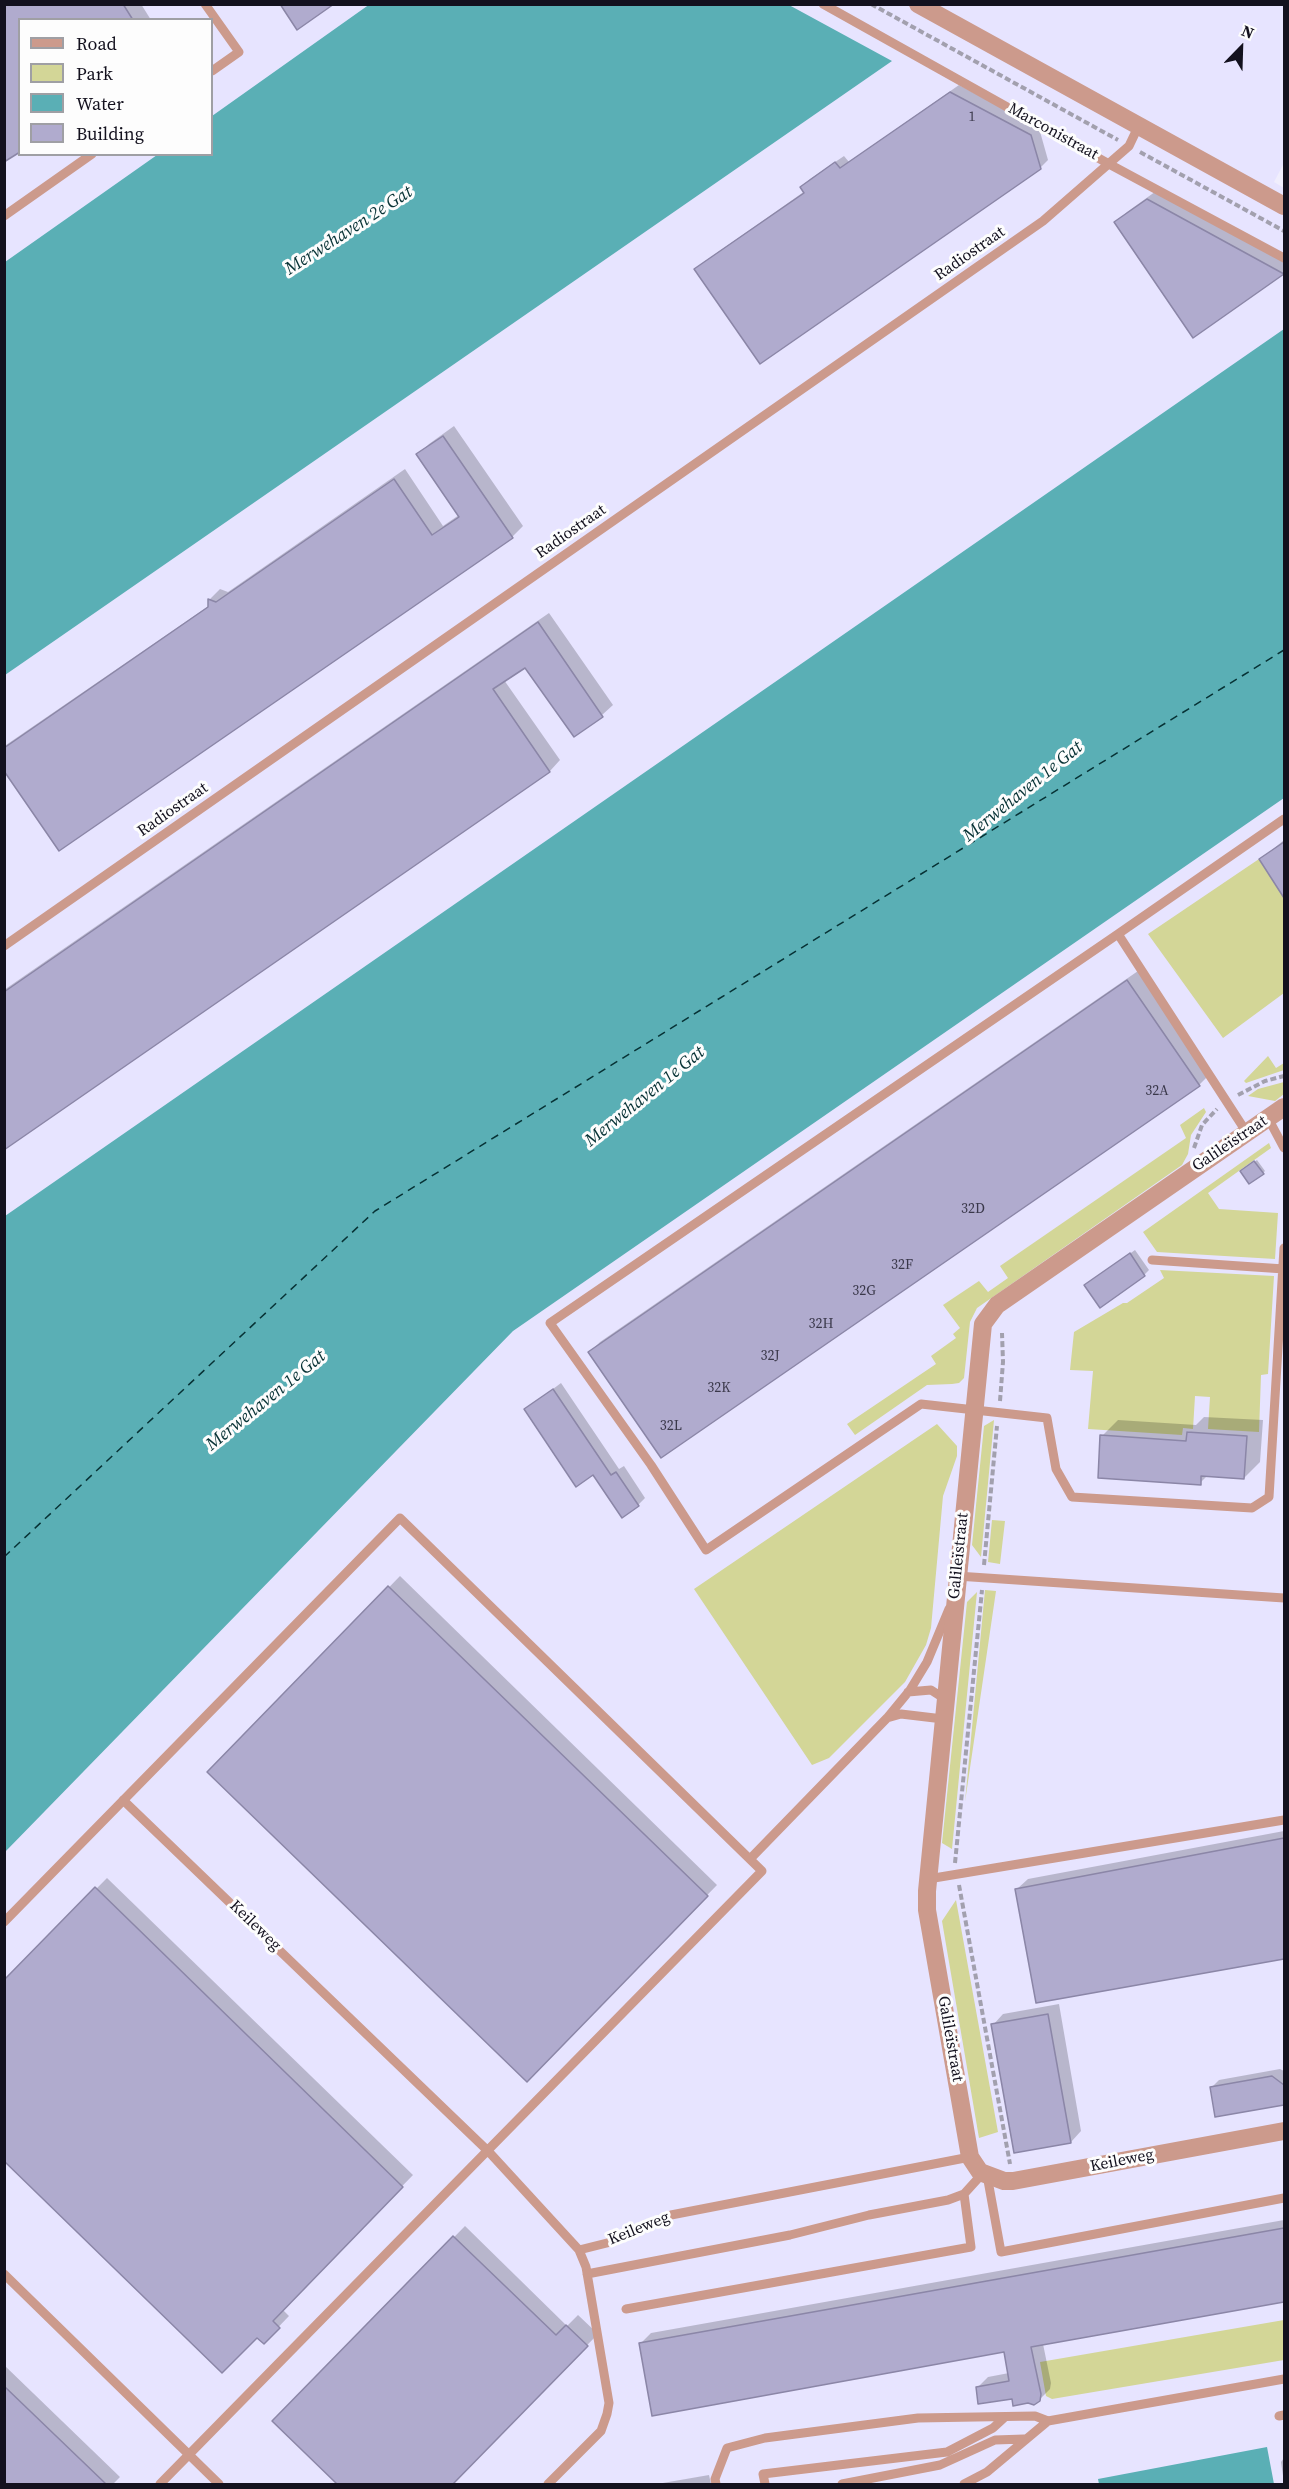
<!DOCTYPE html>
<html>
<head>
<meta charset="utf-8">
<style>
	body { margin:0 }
	#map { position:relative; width:1289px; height:2489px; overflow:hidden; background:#f0eefd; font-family:"Source Serif 4",serif }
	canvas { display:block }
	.frame { position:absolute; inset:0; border:6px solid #13111e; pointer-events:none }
	.legend { position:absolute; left:18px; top:18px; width:195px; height:138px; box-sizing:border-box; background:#fdfdfd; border:2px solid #9f9fa4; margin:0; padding:8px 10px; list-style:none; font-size:18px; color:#13111e }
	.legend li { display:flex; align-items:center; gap:12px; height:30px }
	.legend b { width:30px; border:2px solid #9f9fa4 }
	.north { position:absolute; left:1211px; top:18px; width:60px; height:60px; -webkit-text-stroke:4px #fdfdfd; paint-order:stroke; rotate:23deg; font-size:16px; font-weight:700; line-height:24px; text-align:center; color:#13111e }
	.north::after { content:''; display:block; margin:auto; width:21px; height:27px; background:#13111e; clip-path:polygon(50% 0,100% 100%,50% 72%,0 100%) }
</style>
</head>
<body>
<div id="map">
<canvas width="1289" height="2489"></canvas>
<div class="frame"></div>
<ul class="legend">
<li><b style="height:8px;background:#cc9a8c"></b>Road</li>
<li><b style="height:16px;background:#d3d697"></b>Park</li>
<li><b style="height:16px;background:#5aafb5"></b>Water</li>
<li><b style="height:16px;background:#b0abce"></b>Building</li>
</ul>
<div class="north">N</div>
</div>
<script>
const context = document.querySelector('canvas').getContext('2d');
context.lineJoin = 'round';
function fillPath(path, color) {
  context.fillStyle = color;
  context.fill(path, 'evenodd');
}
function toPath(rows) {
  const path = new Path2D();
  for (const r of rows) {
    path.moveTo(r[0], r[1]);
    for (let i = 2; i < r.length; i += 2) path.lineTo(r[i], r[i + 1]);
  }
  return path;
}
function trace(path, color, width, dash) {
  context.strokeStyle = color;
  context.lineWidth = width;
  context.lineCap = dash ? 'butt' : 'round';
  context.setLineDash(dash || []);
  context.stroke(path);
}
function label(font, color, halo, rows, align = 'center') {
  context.font = font + ' "Source Serif 4",serif';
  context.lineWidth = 6;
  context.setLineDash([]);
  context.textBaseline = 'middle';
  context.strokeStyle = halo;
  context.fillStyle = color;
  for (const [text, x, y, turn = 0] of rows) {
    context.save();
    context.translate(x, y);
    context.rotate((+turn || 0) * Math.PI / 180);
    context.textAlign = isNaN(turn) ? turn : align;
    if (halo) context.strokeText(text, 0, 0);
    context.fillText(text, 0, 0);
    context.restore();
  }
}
const built = toPath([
	[5,5,1284,5,1284,163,1274,182,1284,188,1284,2484,5,2484],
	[20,20,212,20,212,154,20,154]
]);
const green = toPath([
	[1259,859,1284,898,1284,993,1223,1038,1148,934],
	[1268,1056,1276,1068,1284,1063,1284,1070,1246,1083,1244,1081],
	[1284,1082,1284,1094,1275,1101,1248,1096,1258,1089],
	[1204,1108,1206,1112,1191,1135,1188,1154,1182,1165,977,1308,970,1322,964,1378,959,1383,952,1384,927,1385,855,1435,847,1424,936,1364,931,1356,956,1338,953,1334,960,1328,943,1305,979,1281,988,1292,1008,1278,1000,1266,1186,1138,1180,1125],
	[1269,1143,1271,1148,1208,1193,1219,1209,1278,1213,1275,1259,1157,1252,1143,1232],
	[1160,1270,1274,1276,1268,1374,1261,1375,1259,1432,1208,1429,1210,1397,1195,1396,1193,1429,1183,1428,1182,1435,1088,1429,1093,1371,1070,1370,1074,1332,1123,1303,1127,1303,1164,1278],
	[994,1420,981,1557,972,1545,984,1426],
	[937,1424,957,1446,957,1456,943,1496,931,1628,926,1645,905,1682,829,1758,812,1765,694,1589],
	[992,1520,1005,1521,1000,1564,988,1562],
	[985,1590,996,1591,965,1802],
	[977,1592,952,1849,942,1843,967,1602],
	[956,1900,998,2132,979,2138,942,1921],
	[1284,2320,1284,2360,1052,2399,1046,2396,1040,2362]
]);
const water = toPath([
	[370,4,789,5,892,61,5,675,5,262,157,155,212,154,212,116],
	[1284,329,1284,798,513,1331,5,1852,5,1216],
	[1267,2447,1274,2484,1099,2484,1098,2479]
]);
const shadow = toPath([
	[4,4,141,4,151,20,20,20],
	[959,85,1039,128,1048,160,1040,168,696,269,704,262,805,191,802,187,810,179,844,156,849,162],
	[1159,189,1284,258,1283,273,1194,336,1116,223,1127,212],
	[454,426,523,526,512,537,4,769,6,745,210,605,210,599,220,589,228,592,405,469,443,526,459,515,418,455,429,444],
	[549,613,613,705,602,715,574,735,525,666,504,680,560,760,550,771,4,1148,4,990],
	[1284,840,1284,895,1261,859],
	[1138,971,1210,1074,1199,1085,590,1352,600,1342],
	[1257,1160,1265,1171,1263,1173,1244,1169],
	[1135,1250,1149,1270,1144,1275,1086,1285],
	[561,1383,619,1469,624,1466,645,1498,638,1505,594,1473,525,1410],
	[1204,1417,1263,1420,1260,1462,1244,1478,1208,1475,1200,1483,1102,1436,1118,1420,1196,1425],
	[400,1576,717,1885,527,2080,210,1772],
	[1284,1831,1284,1957,1037,2001,1017,1889,1028,1879],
	[107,1878,413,2175,282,2309,289,2316,264,2342,4,1982],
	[1059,2004,1081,2131,1071,2142,993,2025,1003,2014],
	[1280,2069,1284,2071,1284,2103,1217,2116,1211,2088,1219,2080],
	[1284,2220,1284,2300,1043,2344,1051,2383,1050,2389,1039,2400,1013,2397,977,2388,988,2377,1009,2373,1005,2351,641,2343,651,2333],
	[465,2226,567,2326,578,2315,598,2334,451,2484,339,2484,274,2421],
	[4,2365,120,2477,113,2484,4,2484],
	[1284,2458,1284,2483,1281,2462],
	[709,2475,711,2484,657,2484]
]);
const ferry = toPath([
	[4,1557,375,1211,1284,650]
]);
const building = toPath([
	[4,4,123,4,133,20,20,20,20,152,4,162,4,4],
	[280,4,334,4,297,30,280,4],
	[950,92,1031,135,1041,169,760,364,694,269,804,193,800,187,835,162,840,168,950,92],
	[1147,199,1284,274,1193,338,1114,222,1147,199],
	[443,436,513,538,59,851,4,771,4,748,208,607,208,599,216,602,394,479,432,535,459,517,416,454,443,436],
	[538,622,603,717,574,737,525,668,493,689,550,772,4,1150,4,992,538,622],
	[1284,842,1284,898,1259,859,1284,842],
	[1127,980,1200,1086,661,1458,588,1352,1127,980],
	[1254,1161,1264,1174,1249,1184,1240,1171,1254,1161],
	[1130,1253,1145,1276,1100,1308,1084,1285,1130,1253],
	[553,1389,611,1475,616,1472,639,1506,622,1518,593,1475,576,1487,524,1409,553,1389],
	[1187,1432,1247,1436,1244,1479,1201,1476,1201,1485,1098,1478,1100,1435,1186,1441,1187,1432],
	[388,1586,708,1896,527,2082,207,1772,388,1586],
	[1284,1838,1284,1959,1036,2003,1015,1889,1284,1838],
	[95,1887,403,2187,273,2321,280,2328,264,2344,257,2338,222,2373,4,2161,4,1980,95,1887],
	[1048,2014,1071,2143,1014,2153,991,2024,1048,2014],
	[1272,2076,1284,2085,1284,2105,1215,2117,1210,2087,1272,2076],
	[1284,2228,1284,2302,1031,2347,1041,2394,1040,2401,1034,2405,1028,2403,1013,2406,1012,2399,978,2404,976,2387,1009,2381,1004,2352,652,2416,639,2343,1284,2228],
	[453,2236,556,2335,566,2325,588,2346,453,2484,337,2484,272,2421,453,2236],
	[4,2386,106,2484,4,2484,4,2386]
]);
const path = toPath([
	[871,4,1118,140],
	[1140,152,1284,231],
	[1238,1095,1265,1081,1284,1076],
	[1194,1148,1202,1125,1217,1109],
	[1000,1401,1003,1362,1002,1333],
	[984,1565,997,1426],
	[955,1863,982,1590],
	[959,1885,1010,2164]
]);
const lane = toPath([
	[205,4,239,52,212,71],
	[823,4,1109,164,1284,258],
	[4,216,92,154],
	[1118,934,1284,819],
	[4,946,1043,221,1129,146,1139,125],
	[1268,1118,1284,1148],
	[1247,1133,1118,934,550,1323,651,1465,706,1550,921,1404,1047,1418,1056,1469,1072,1497,1252,1508,1269,1497,1284,1248],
	[1152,1260,1284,1269],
	[957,1576,1284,1598],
	[908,1692,931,1690,945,1699],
	[943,1719,901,1714,887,1718,910,1690,927,1662,949,1609],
	[123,1800,489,2152,579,2250,586,2267,609,2403,607,2414,601,2431,548,2484],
	[750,1859,887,1718],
	[928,1879,1284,1820],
	[4,1922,400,1518,762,1871,160,2484],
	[987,2175,1001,2252,1284,2198],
	[579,2250,615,2241,671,2215,970,2157],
	[4,2274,219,2484],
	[587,2274,790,2235,869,2215,948,2200,964,2194,983,2173],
	[626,2309,971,2247,964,2194],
	[1279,2416,1284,2415],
	[1048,2421,1284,2379],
	[716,2484,715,2479,727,2448,765,2438,918,2418,1035,2416,1048,2421,987,2472,964,2484],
	[765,2484,763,2474,947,2452,993,2428,1005,2417],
	[842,2484,940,2465,995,2440,1024,2439]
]);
const street = toPath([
	[918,4,1284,206],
	[1284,1107,997,1305,983,1324,927,1891,927,1910,970,2157,980,2172,1004,2181,1013,2181,1284,2131]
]);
const numberNames = [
	["1",972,117],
	["32A",1157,1091],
	["32D",973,1209],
	["32F",902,1265],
	["32G",864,1291],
	["32H",821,1324],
	["32J",770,1356],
	["32K",719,1388],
	["32L",671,1426]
];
const streetNames = [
	["Marconistraat",1053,132,29],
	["Radiostraat",970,254,-35],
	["Radiostraat",571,532,-35],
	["Radiostraat",173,810,-35],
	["Galileïstraat",1230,1144,-34],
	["Galileïstraat",959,1556,-84],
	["Keileweg",255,1926,44],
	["Galileïstraat",950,2039,80],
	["Keileweg",1122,2161,-11],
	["Keileweg",639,2229,-22]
];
const waterNames = [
	["Merwehaven 2e Gat",349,231,-33],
	["Merwehaven 1e Gat",1023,792,-39],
	["Merwehaven 1e Gat",645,1097,-39],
	["Merwehaven 1e Gat",266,1401,-39]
];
fillPath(built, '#e7e4ff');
fillPath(green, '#d3d697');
fillPath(water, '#5aafb5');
fillPath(shadow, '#0003');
trace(ferry, '#073235', 1.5, [8, 6]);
fillPath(building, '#b0abce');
trace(building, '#8b86a7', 1.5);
trace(path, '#a2a0ae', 4, [6, 3]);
trace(lane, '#cc9a8c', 9);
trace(street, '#cc9a8c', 18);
label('14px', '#3a384a', null, numberNames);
label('16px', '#13111e', '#fdfdfd', streetNames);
label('italic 18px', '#073235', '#fdfdfd', waterNames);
</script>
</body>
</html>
